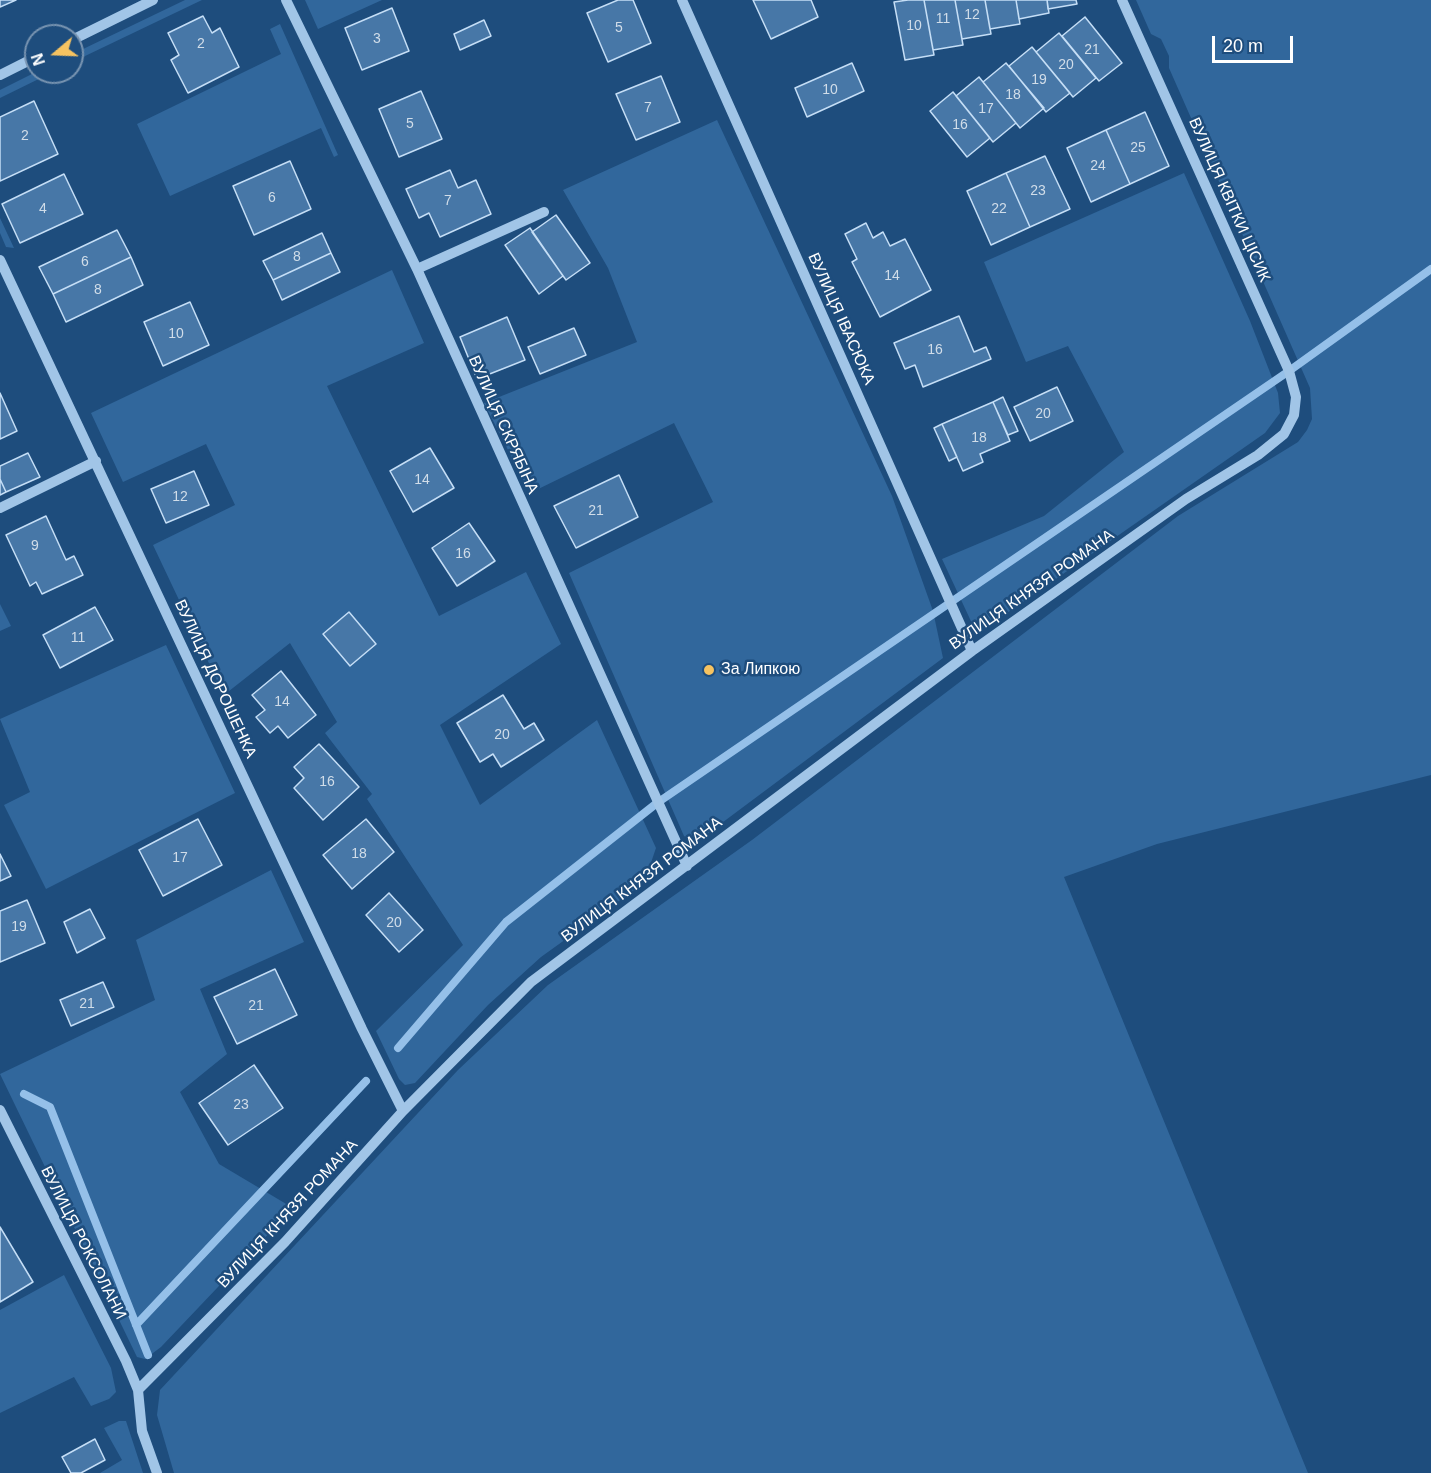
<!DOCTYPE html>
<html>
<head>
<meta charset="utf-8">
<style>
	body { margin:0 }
	#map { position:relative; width:1431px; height:1473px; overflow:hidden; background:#1e4d7d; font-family:Arial,sans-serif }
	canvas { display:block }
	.north { position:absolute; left:24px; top:24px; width:60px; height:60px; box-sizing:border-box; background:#1e4d7d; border:2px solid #7894b1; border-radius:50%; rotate:251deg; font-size:16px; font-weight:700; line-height:24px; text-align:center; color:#fff }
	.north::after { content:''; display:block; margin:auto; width:21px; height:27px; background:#f6c361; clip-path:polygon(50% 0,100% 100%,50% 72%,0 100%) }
	.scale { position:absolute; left:1212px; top:36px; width:81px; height:27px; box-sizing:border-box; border:3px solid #fff; border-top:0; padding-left:8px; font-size:18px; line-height:21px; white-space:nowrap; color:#fff; -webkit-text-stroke:4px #1e4d7d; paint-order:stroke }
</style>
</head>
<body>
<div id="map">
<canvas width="1431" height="1473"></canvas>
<div class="north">N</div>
<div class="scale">20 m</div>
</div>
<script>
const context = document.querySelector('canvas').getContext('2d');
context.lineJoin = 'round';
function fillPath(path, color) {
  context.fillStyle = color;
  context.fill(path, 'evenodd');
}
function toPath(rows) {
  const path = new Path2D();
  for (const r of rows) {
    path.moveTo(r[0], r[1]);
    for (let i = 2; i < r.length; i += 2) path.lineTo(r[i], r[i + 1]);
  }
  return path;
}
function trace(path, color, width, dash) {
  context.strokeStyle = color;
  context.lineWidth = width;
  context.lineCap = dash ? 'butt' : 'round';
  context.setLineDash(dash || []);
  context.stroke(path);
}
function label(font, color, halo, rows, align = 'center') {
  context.font = font + ' Arial,sans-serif';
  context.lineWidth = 5;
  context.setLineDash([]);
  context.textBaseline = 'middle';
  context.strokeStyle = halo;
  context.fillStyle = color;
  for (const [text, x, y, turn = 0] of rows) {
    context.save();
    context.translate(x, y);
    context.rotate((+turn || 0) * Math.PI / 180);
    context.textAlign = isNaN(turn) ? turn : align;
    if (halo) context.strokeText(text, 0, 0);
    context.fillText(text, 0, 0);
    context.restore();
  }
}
const green = toPath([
	[185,0,202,0,83,57,81,50],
	[305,0,382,0,318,29],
	[1136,0,1431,0,1431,775,1157,844,1064,877,1308,1473,174,1473,157,1415,160,1390,458,1070,548,985,752,840,1178,516,1298,442,1307,430,1312,419,1310,388,1169,68,1169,56,1161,39,1151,34],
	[280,24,338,155,334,157,321,128,170,196,137,124,281,54,270,29],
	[36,72,53,72,0,98,0,90],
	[717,120,892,496,933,611,943,658,703,837,693,841,684,836,569,573,713,502,674,423,530,493,484,403,637,342,608,268,563,190],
	[1184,173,1250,321,1278,393,1280,413,1265,433,1007,613,976,632,942,559,1044,516,1124,452,1068,346,1026,362,984,262],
	[0,218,14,248,6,247,0,233],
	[392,270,424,343,327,386,439,616,526,572,561,644,440,725,480,805,597,720,656,848,644,883,541,957,488,1005,415,1083,405,1085,399,1079,376,1031,463,945,367,799,372,794,325,733,337,722,290,643,224,695,153,545,235,505,206,444,123,482,91,413],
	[0,604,11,626,0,631],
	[166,645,235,793,46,889,4,805,30,792,0,719],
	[271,870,304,942,200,989,227,1054,180,1092,219,1164,293,1208,161,1347,145,1359,137,1357,0,1074,155,1000,136,940],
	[64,1275,111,1368,116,1392,109,1399,91,1406,74,1377,0,1413,0,1310],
	[119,1421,126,1421,143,1473,100,1473,122,1460,104,1428]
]);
const stream = toPath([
	[398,1048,506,922,657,803,1289,371,1431,269],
	[24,1094,50,1107,148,1355],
	[136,1325,366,1081]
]);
const building = toPath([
	[0,0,16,0,0,7,0,0],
	[618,0,633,0,651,43,608,62,587,13,618,0],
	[753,0,811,0,818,17,771,39,753,0],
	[908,0,924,0,934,55,905,60,894,2,908,0],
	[924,0,955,0,963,45,933,50,924,0],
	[955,0,985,0,991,34,962,39,955,0],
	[985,0,1016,0,1020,24,990,29,985,0],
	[1016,0,1047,0,1049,13,1019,19,1016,0],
	[1047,0,1076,0,1077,4,1048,9,1047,0],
	[392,8,409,51,362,70,345,28,392,8],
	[203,16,212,33,220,28,239,67,188,93,171,60,179,55,168,33,203,16],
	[1085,17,1122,63,1099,81,1062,36,1085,17],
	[484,20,491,36,460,50,454,34,484,20],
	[1059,33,1096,78,1073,97,1036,52,1059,33],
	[1032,47,1070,93,1046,112,1009,66,1032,47],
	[852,63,864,91,807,117,795,88,852,63],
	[1006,63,1044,108,1020,128,983,82,1006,63],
	[661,76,680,122,636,140,616,94,661,76],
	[979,77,1016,123,993,142,956,96,979,77],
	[421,91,442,139,399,157,379,109,421,91],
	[953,92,990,138,967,157,930,111,953,92],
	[34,101,58,154,0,181,0,117,34,101],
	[1145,112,1169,166,1130,184,1106,130,1145,112],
	[1106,130,1130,184,1091,202,1067,148,1106,130],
	[1045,156,1070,209,1030,227,1006,173,1045,156],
	[290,161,311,209,254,235,233,186,290,161],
	[450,170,458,188,476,180,491,214,440,237,429,213,419,218,406,189,450,170],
	[1006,173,1030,227,991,245,967,191,1006,173],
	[64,174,83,214,20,243,2,204,64,174],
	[556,215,590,263,566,280,532,232,556,215],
	[866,223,873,238,883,232,890,246,905,239,931,290,880,317,852,262,857,259,845,234,866,223],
	[530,228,563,276,539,294,505,245,530,228],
	[117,230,131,257,53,294,39,267,117,230],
	[322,233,331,253,273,280,263,261,322,233],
	[331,253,340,272,282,300,273,280,331,253],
	[131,257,143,285,66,322,53,294,131,257],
	[190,302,209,345,163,366,144,322,190,302],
	[959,316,974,352,986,347,991,359,923,387,915,365,905,369,894,343,959,316],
	[507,317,525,360,477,379,460,337,507,317],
	[574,328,586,355,540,374,528,347,574,328],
	[1057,387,1073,421,1030,441,1014,407,1057,387],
	[0,393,17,431,0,439,0,393],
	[1003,397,1018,431,1008,435,993,402,1003,397],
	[993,402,1010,441,980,454,983,462,963,471,942,424,993,402],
	[942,424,957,457,949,461,934,428,942,424],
	[430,448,454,488,413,512,390,471,430,448],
	[28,453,40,477,6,492,0,479,0,466,28,453],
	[194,471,209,505,166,523,151,489,194,471],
	[619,475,638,517,576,548,554,506,619,475],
	[0,479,6,492,0,495,0,479],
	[46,516,66,560,74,556,83,575,42,594,36,582,30,586,6,535,46,516],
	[469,523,495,561,457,586,432,548,469,523],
	[95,607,113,640,60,668,43,635,95,607],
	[349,612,376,644,350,666,323,634,349,612],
	[281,671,316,715,288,738,278,726,270,733,256,717,265,710,252,695,281,671],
	[503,695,524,729,534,723,544,740,501,767,493,754,480,762,457,723,503,695],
	[319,744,359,787,323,820,294,788,304,778,294,767,319,744],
	[198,819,222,865,163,896,139,850,198,819],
	[366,819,394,852,352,889,323,855,366,819],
	[0,854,11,876,0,881,0,854],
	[389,893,423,930,399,952,366,915,389,893],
	[27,900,45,943,0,962,0,911,27,900],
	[90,909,105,938,77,953,64,922,90,909],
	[275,969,297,1015,237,1044,214,997,275,969],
	[103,982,114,1007,71,1026,60,1000,103,982],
	[254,1065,283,1108,228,1145,199,1103,254,1065],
	[0,1227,33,1282,0,1302,0,1227],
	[95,1439,105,1460,81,1473,71,1473,62,1457,95,1439]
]);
const minor = toPath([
	[286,0,417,269,687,866],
	[682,0,972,651],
	[72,40,153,0],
	[0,75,36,57],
	[0,260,362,1029,403,1111],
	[417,269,544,212],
	[0,508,96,461],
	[0,1110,126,1361,138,1390,142,1431,157,1473],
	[138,1390,285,1242,403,1111,531,982,972,651,1186,499,1258,455,1284,434,1294,415,1296,397,1289,371,1122,0]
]);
const markers = [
	[709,670,6,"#f6c361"]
];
const numberNames = [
	["12",972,15],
	["11",943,19],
	["10",914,26],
	["5",619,28],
	["3",377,39],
	["2",201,44],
	["21",1092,50],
	["20",1066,65],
	["19",1039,80],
	["10",830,90],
	["18",1013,95],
	["7",648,108],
	["17",986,109],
	["5",410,124],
	["16",960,125],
	["2",25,136],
	["25",1138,148],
	["24",1098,166],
	["23",1038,191],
	["6",272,198],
	["7",448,201],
	["4",43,209],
	["22",999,209],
	["8",297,257],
	["6",85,262],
	["14",892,276],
	["8",98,290],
	["10",176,334],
	["16",935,350],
	["20",1043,414],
	["18",979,438],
	["14",422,480],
	["12",180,497],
	["21",596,511],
	["9",35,546],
	["16",463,554],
	["11",78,638],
	["14",282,702],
	["20",502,735],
	["16",327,782],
	["18",359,854],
	["17",180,858],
	["20",394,923],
	["19",19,927],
	["21",87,1004],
	["21",256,1006],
	["23",241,1105]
];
const streetNames = [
	["ВУЛИЦЯ КВІТКИ ЦІСИК",1229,200,66],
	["ВУЛИЦЯ ІВАСЮКА",841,319,66],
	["ВУЛИЦЯ СКРЯБІНА",503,425,66],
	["ВУЛИЦЯ КНЯЗЯ РОМАНА",1032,590,-35],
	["ВУЛИЦЯ ДОРОШЕНКА",215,679,65],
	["ВУЛИЦЯ КНЯЗЯ РОМАНА",642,880,-37],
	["ВУЛИЦЯ КНЯЗЯ РОМАНА",288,1214,-47],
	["ВУЛИЦЯ РОКСОЛАНИ",83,1243,63]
];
const poiNames = [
	["За Липкою",721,670]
];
fillPath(green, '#31679c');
trace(stream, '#95c0e9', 8);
fillPath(building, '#4777a7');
trace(building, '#c5def6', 1.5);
trace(minor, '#a1c5e7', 10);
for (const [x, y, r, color] of markers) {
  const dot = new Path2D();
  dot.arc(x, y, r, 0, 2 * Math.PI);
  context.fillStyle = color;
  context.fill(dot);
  trace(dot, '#1e4d7d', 2);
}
label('14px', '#d1dde9', null, numberNames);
label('16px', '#fff', '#1e4d7d', streetNames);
label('16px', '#fff', '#1e4d7d', poiNames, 'left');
</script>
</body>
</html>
